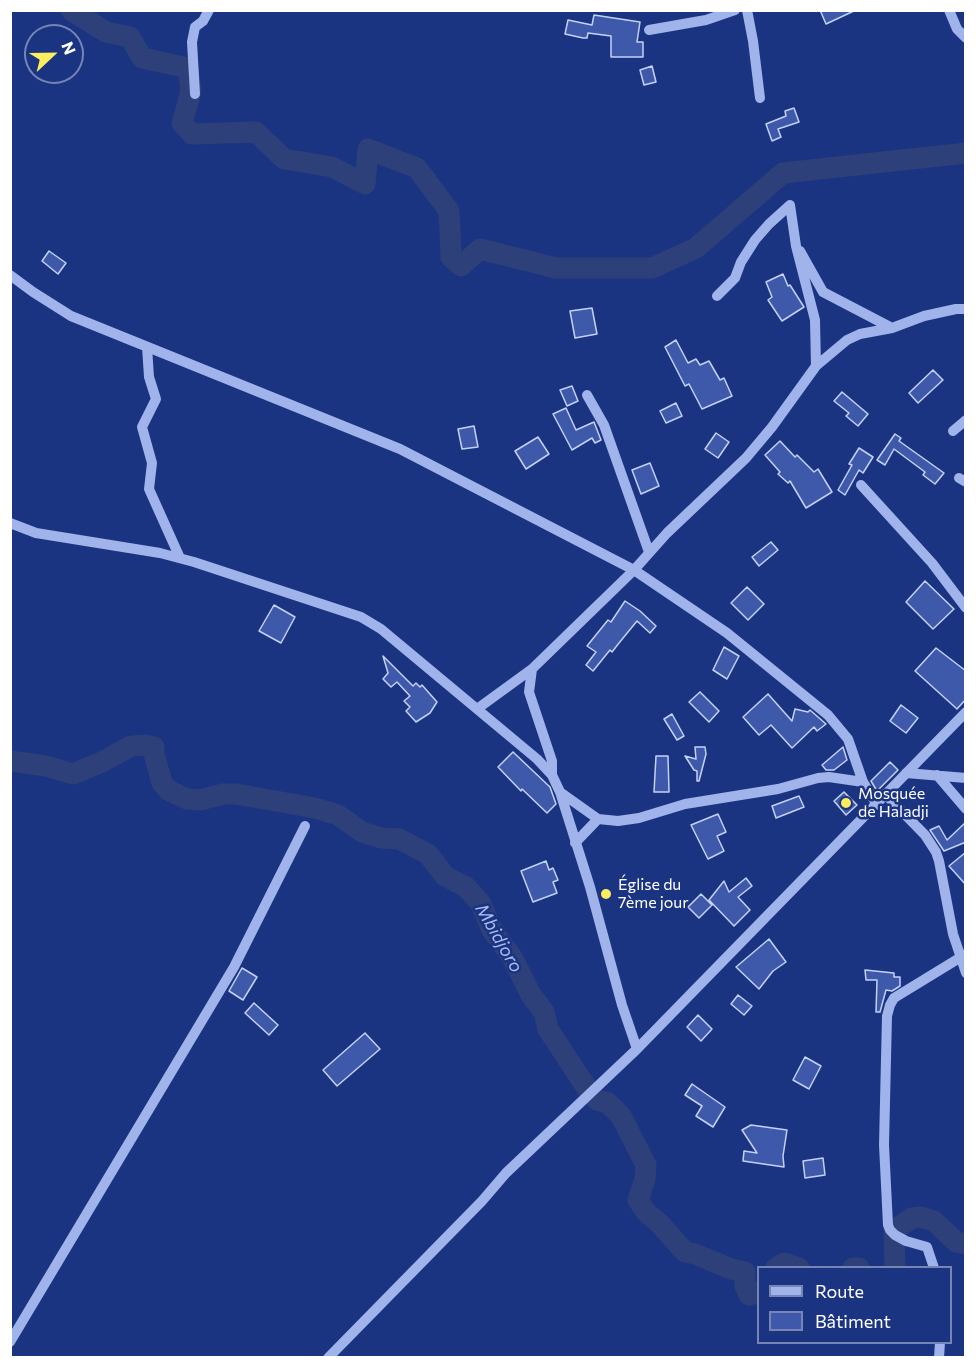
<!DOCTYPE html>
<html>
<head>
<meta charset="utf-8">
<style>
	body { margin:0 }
	#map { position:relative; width:976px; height:1368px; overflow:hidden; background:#1b3482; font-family:Commissioner,sans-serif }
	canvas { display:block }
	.frame { position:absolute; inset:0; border:12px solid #fff; pointer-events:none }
	.legend { position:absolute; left:757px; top:1266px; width:195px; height:78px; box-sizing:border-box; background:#1b3482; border:2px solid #7685b4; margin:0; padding:8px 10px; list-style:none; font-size:18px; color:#fff }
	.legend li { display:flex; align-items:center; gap:12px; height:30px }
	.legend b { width:30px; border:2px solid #7685b4 }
	.north { position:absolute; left:24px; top:24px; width:60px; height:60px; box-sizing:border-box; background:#1b3482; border:2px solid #7685b4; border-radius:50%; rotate:68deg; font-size:16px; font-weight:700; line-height:24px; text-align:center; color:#fff }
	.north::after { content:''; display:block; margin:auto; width:21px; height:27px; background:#fbed5d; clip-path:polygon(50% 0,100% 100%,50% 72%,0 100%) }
</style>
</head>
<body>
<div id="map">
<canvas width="976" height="1368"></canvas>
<div class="frame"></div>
<ul class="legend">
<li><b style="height:8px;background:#a0b3ea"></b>Route</li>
<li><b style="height:16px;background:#3f59aa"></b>Bâtiment</li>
</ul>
<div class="north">N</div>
</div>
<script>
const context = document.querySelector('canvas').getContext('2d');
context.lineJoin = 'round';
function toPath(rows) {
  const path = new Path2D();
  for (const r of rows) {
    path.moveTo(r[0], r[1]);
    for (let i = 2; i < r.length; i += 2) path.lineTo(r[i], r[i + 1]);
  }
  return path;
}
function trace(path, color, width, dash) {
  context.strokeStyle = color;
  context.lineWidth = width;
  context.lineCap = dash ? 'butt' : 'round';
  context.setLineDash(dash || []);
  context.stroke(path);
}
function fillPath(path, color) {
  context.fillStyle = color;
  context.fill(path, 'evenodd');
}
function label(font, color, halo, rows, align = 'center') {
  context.font = font + ' Commissioner,sans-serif';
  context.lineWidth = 5;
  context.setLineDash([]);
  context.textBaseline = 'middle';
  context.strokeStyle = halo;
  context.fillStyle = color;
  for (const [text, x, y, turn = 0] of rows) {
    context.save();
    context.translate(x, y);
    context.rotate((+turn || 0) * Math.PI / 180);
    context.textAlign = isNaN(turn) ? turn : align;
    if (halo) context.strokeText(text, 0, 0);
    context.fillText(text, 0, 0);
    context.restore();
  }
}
const river = toPath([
	[71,10,106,32,130,37,142,58,188,68,191,91,182,123,192,134,256,132,284,159,332,167,365,184,368,149,417,168,449,211,451,257,461,266,480,249,556,268,652,268,696,248,783,173,966,153],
	[10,761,46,766,73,774,102,762,131,746,145,745,154,747,153,750,162,783,168,790,187,799,200,800,223,794,236,794,315,808,338,815,362,832,381,838,399,839,428,854,445,876,466,887,481,904,492,930,512,957,531,995,544,1012,548,1029,586,1087,597,1100,608,1103,621,1116,646,1165,645,1179,638,1200,646,1212,659,1223,685,1252,695,1254,731,1269,745,1272,745,1286,749,1295,758,1292],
	[776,1268,784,1263,799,1268],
	[853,1268,859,1268],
	[895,1268,894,1230,912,1218,921,1217,934,1221,956,1242,966,1244]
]);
const building = toPath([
	[820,10,856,10,826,24,820,10],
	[594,15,640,22,637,42,643,42,643,57,611,57,611,36,588,33,587,38,583,38,565,34,568,20,592,25,594,15],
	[652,66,656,82,644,85,640,70,652,66],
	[794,108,799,122,778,129,781,137,772,141,766,124,786,116,785,111,794,108],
	[49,251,66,263,58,274,42,261,49,251],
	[783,274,788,286,790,285,804,307,782,321,768,300,772,297,766,282,783,274],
	[592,308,597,334,575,338,570,311,592,308],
	[676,340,688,363,696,359,700,365,709,361,720,380,724,378,732,396,702,409,689,384,685,386,665,347,676,340],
	[933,370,943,380,918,403,909,393,933,370],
	[572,386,578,401,567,406,560,390,572,386],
	[842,392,868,414,858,426,846,416,849,413,834,401,842,392],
	[676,403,682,416,666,423,660,411,676,403],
	[566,408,576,430,594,422,601,440,595,443,592,438,572,450,553,414,566,408],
	[474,426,478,447,462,449,458,429,474,426],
	[716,433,729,442,718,458,705,449,716,433],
	[895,434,901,438,899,441,944,473,935,484,923,475,925,472,894,449,885,465,877,460,895,434],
	[538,437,549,454,526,469,515,451,538,437],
	[780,441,795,457,797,455,814,472,818,469,832,492,806,508,790,481,788,483,778,474,780,472,765,455,780,441],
	[859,448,873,457,863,473,859,470,845,495,838,490,852,465,849,464,859,448],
	[650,463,659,486,641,494,632,470,650,463],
	[771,542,778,550,759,566,752,557,771,542],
	[925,581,954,609,933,629,906,602,925,581],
	[747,587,764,604,748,620,731,603,747,587],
	[625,601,640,611,656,626,650,633,637,621,619,643,612,652,610,650,593,671,586,665,596,652,587,646,608,620,611,622,625,601],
	[274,605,295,617,281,643,259,631,274,605],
	[724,647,739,656,727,679,713,670,724,647],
	[936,648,966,671,966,699,957,709,915,671,936,648],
	[383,656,413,686,416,683,420,687,422,685,437,702,430,713,416,722,406,711,410,707,404,701,410,696,397,682,391,687,383,679,388,673,383,656],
	[700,692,719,711,709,722,689,702,700,692],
	[768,694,792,721,795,709,808,712,810,710,826,724,817,731,814,727,792,748,771,725,759,735,743,717,768,694],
	[901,705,918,718,906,733,890,721,901,705],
	[672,714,684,736,677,740,664,719,672,714],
	[695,747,705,747,706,754,699,781,697,781,697,771,694,770,685,756,696,759,695,747],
	[843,747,847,760,834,770,826,770,822,765,843,747],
	[513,752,550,787,556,804,547,813,522,789,521,791,498,767,513,752],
	[656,756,668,756,669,792,654,792,656,756],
	[890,762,898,770,877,791,871,781,890,762],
	[844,792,857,805,846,815,834,801,844,792],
	[799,796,804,807,776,818,772,806,799,796],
	[718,814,726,832,717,836,724,851,708,859,691,825,718,814],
	[966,822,966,842,944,851,930,830,939,826,947,840,966,822],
	[966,852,966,885,949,866,966,852],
	[546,861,549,870,553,868,558,880,553,882,557,893,533,902,521,871,546,861],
	[746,878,752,886,738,897,750,910,734,926,709,900,724,881,729,892,746,878],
	[701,894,712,905,699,918,688,907,701,894],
	[769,939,786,962,773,971,759,989,736,967,769,939],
	[242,968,257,977,243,1000,229,991,242,968],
	[865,970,894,973,894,977,900,977,900,986,892,991,886,990,880,1012,876,1012,877,980,866,980,865,970],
	[738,995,752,1006,744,1015,731,1004,738,995],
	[254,1003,278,1025,269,1035,245,1013,254,1003],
	[698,1015,712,1029,701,1041,687,1027,698,1015],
	[365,1033,380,1049,337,1086,323,1070,365,1033],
	[805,1057,821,1066,809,1089,793,1080,805,1057],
	[692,1084,725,1107,713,1127,696,1116,702,1106,685,1095,692,1084],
	[751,1125,787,1130,783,1156,784,1167,743,1161,744,1151,757,1153,742,1130,751,1125],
	[823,1158,825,1175,805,1178,803,1161,823,1158]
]);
const minor = toPath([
	[747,10,753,41,760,98],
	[949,10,957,29,966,38],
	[649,30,706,20,735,10],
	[195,94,192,42,195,27,203,21,209,10],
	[790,205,796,246,815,320,816,366],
	[800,251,823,292,892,328],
	[10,275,33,292,71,316,400,449,634,570,727,633,828,715,848,739,863,782,876,803],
	[717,296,735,278,741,262,755,240,769,224,790,205],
	[147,347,149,377,156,399,142,427,152,463,149,489,180,558],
	[587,395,604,425,649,552],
	[953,431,966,420],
	[959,478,966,482],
	[861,485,932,563,966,608],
	[10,523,36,533,160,553,194,562,361,617,381,629,537,759,552,775,560,792,590,887,622,1005,637,1049],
	[532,669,529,692,552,761,552,775],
	[477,709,532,669,634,570,667,533,746,458,772,427,816,366,847,340,860,334,892,328,924,316,956,309,966,309],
	[906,773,966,778],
	[937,775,966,809],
	[560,792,598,819,618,821,639,818,685,804,778,789,818,778,829,777,863,782],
	[885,794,925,835,936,852,939,861,953,934,966,973],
	[575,843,598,819],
	[934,1268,927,1247,906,1241,895,1235,890,1230,888,1225,884,1145,887,1016,890,1005,894,998,966,954],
	[10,1342,234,967,305,826],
	[328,1358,482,1201,506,1173,637,1049,966,712],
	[939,1358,940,1342]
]);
const markers = [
	[846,803,6,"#fbed5d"],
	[606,894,6,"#fbed5d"]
];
const poiNames = [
	["Mosquée",858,794],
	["de Haladji",858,812],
	["Église du",618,885],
	["7ème jour",618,903]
];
const waterNames = [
	["Mbidjoro",499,938,60]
];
trace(river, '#2e407a', 21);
fillPath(building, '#3f59aa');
trace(building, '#c4d1f8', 1.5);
trace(minor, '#a0b3ea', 10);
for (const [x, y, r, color] of markers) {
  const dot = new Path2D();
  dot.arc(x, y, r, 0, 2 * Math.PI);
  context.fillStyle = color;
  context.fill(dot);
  trace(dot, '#1b3482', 2);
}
label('16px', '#fff', '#1b3482', poiNames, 'left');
label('italic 18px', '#abbdf2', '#1b3482', waterNames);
</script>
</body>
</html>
